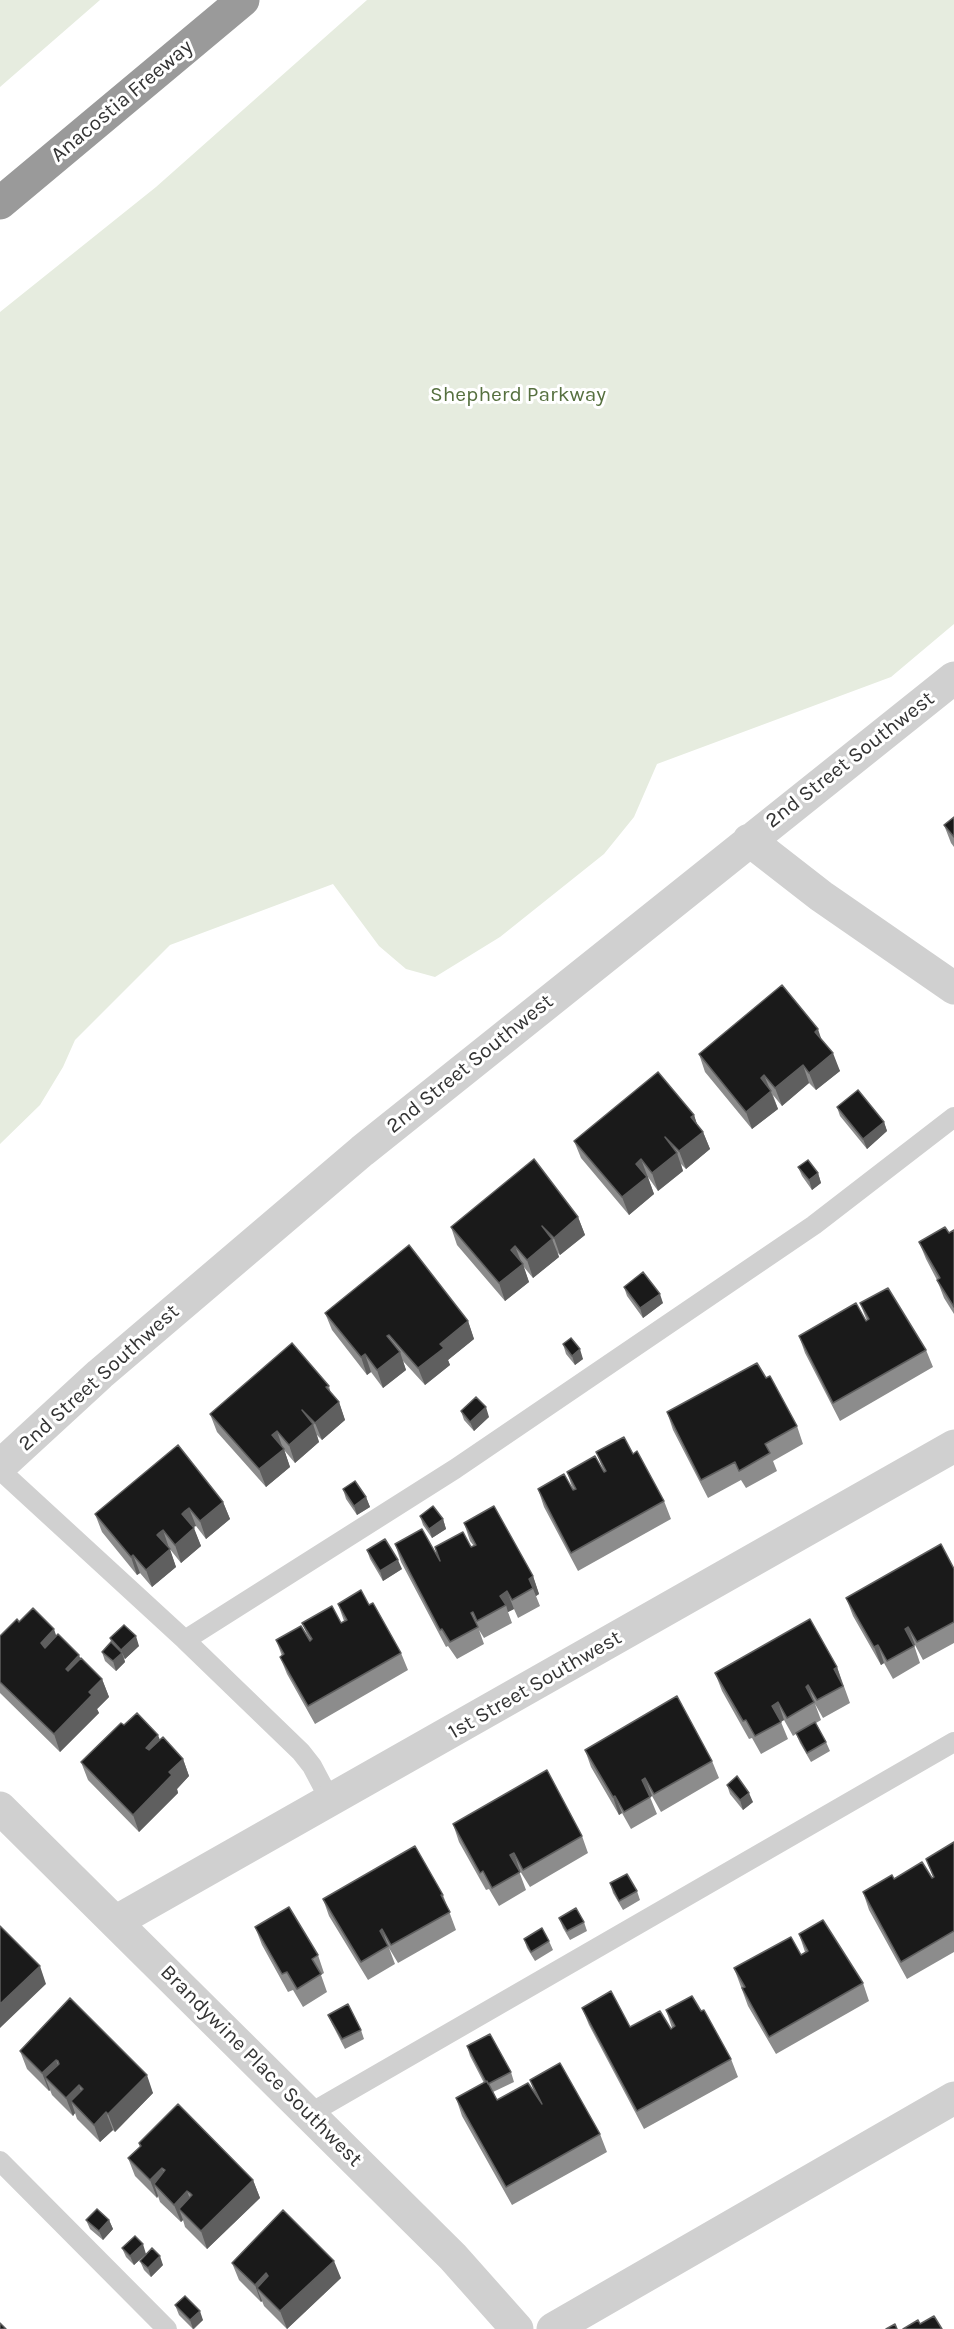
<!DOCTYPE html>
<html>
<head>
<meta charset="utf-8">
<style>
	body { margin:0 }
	canvas { display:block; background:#fff }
</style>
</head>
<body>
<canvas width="954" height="2329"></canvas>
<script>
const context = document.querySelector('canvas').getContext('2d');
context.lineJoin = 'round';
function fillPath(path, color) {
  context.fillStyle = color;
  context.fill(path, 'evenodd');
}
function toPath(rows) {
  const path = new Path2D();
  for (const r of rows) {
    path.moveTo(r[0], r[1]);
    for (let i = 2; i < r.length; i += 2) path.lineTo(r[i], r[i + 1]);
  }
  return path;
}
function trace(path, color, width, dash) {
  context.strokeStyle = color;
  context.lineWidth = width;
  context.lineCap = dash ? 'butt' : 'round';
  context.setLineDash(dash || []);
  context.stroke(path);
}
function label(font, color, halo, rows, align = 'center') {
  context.font = font + ' Karla,sans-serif';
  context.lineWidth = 6;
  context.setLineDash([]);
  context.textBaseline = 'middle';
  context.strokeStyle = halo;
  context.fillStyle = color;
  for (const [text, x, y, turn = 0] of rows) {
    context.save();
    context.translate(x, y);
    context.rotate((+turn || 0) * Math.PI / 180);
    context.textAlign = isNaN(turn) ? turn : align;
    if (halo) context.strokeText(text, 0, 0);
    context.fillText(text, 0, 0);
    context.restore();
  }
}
const green = toPath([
	[0,0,100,0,0,87],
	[367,0,954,0,954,624,891,677,657,764,634,817,604,854,500,937,435,977,406,969,379,946,333,884,170,945,75,1040,63,1067,40,1105,0,1144,0,312,156,187]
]);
const service = toPath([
	[0,1470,185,1640,301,1752,312,1766,331,1802],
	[185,1640,455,1469,814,1225,954,1117],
	[309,2114,954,1742],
	[0,2161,167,2329]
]);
const minor = toPath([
	[749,840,821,896,954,988],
	[0,1466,100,1374,362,1151,954,678],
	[0,1808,453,2257,517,2329],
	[115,1922,954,1446]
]);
const tertiary = toPath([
	[553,2329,954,2098]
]);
const motorway = toPath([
	[0,203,243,0]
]);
const wall = toPath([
	[954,817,954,847,951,843,944,825],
	[821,1039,840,1071,816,1090,809,1083,782,1106,773,1095,778,1109,752,1129,705,1072,699,1054],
	[837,1107,884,1122,887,1131,867,1149,840,1116],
	[694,1115,697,1125,703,1132,710,1149,686,1169,681,1164,683,1171,658,1191,648,1177,654,1194,629,1215,581,1158,574,1141],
	[798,1167,818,1173,821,1183,812,1190,802,1176],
	[578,1217,585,1235,560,1255,558,1253,559,1257,533,1278,523,1266,529,1282,505,1301,457,1245,451,1227],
	[954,1230,954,1314,944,1298,937,1280,926,1259,919,1242,949,1233],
	[624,1287,663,1303,643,1318,627,1296],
	[860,1303,926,1350,933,1367,840,1421,805,1353,799,1336,867,1321],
	[325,1313,468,1321,474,1339,448,1360,450,1365,425,1385,403,1361,406,1370,383,1388,371,1372,367,1375,332,1330],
	[563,1344,583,1359,575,1365,566,1354],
	[766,1378,797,1426,803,1444,773,1461,777,1471,746,1488,741,1480,708,1498,673,1430,667,1412],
	[329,1386,331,1394,339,1402,345,1420,322,1440,317,1435,319,1442,295,1463,284,1450,290,1467,266,1487,217,1432,210,1414],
	[461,1411,489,1417,474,1431,464,1420],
	[596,1452,633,1454,664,1501,671,1519,578,1571,544,1507,538,1489,573,1490,567,1472,604,1472],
	[343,1489,366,1497,370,1507,357,1515,346,1499],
	[223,1502,230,1519,206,1539,196,1526,193,1527,201,1546,181,1563,169,1548,176,1567,152,1587,140,1573,137,1575,102,1532,95,1514],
	[420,1516,443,1519,446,1529,432,1538,423,1525],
	[464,1523,533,1576,539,1594,536,1596,540,1606,518,1618,514,1609,508,1612,512,1623,484,1638,479,1630,484,1644,457,1659,448,1646,446,1647,401,1562,395,1544,440,1561,474,1546,470,1541],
	[367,1550,402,1569,383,1581,370,1559],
	[954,1569,954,1643,923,1660,915,1645,914,1645,920,1663,893,1679,884,1663,881,1665,853,1616,846,1598],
	[338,1604,369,1605,401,1653,408,1670,315,1724,287,1674,280,1657,282,1656,276,1640,308,1637,302,1623,341,1623,344,1621],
	[19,1622,56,1636,102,1679,109,1697,97,1709,99,1713,60,1752,0,1693,0,1636],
	[110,1638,139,1646,125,1659,124,1658,125,1662,116,1671,105,1661,102,1652,111,1642],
	[837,1667,850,1703,823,1718,815,1704,821,1720,816,1723,826,1742,830,1751,811,1762,800,1743,796,1734,793,1736,784,1720,781,1722,788,1739,761,1754,752,1738,749,1739,722,1691,715,1673],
	[124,1725,160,1740,183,1759,189,1776,177,1789,178,1793,139,1832,88,1780,81,1762],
	[585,1750,712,1761,719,1778,661,1812,652,1796,650,1797,657,1814,631,1829,622,1813,619,1815,591,1767],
	[727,1785,753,1802,743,1810,730,1794],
	[453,1824,582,1836,588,1853,530,1887,520,1871,519,1871,526,1890,499,1906,489,1889,486,1890,459,1842],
	[954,1842,954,1952,907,1979,869,1910,863,1892,894,1879,932,1878,933,1877,926,1859],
	[610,1883,637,1891,640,1900,623,1910,613,1893],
	[443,1895,456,1930,398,1963,389,1948,395,1964,368,1980,329,1916,323,1899],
	[559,1918,584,1922,587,1931,570,1940,563,1928],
	[255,1927,318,1955,324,1973,321,1975,327,1992,303,2007,293,1990,288,1992,262,1945],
	[799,1934,863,1983,869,2001,776,2054,748,2006,734,1968,801,1955,805,1952],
	[524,1939,549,1941,553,1950,535,1961,527,1948],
	[70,1998,153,2093,115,2132,113,2130,100,2142,77,2119,75,2113,73,2116,52,2095,50,2090,49,2091,27,2069,20,2051],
	[582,2008,630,2027,671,2029,672,2028,666,2010,701,2011,731,2059,738,2077,644,2129,589,2025],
	[328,2015,361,2030,364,2039,345,2049,332,2024],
	[467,2046,511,2072,514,2082,493,2092,497,2100,535,2095,530,2080,600,2134,607,2152,512,2205,462,2116,456,2098,484,2083,470,2056],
	[139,2143,253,2180,260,2198,207,2249,185,2227,183,2220,181,2222,160,2202,158,2196,157,2198,135,2176,128,2158,140,2147],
	[86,2220,109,2220,113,2229,103,2240,90,2229],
	[122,2248,146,2254,134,2265,126,2257],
	[140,2261,163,2265,151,2277,144,2270],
	[232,2263,341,2278,287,2329,264,2306,262,2301,261,2302,239,2280],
	[175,2305,203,2320,194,2329,193,2329,179,2315]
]);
const shadedWall = toPath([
	[818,1029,824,1047,815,1032],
	[833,1053,840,1071,816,1090,809,1073],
	[803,1065,809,1083,782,1106,775,1088],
	[764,1075,778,1109,752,1129,746,1112,761,1078],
	[694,1115,700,1133,691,1117],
	[884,1122,887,1131,867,1149,863,1139],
	[703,1132,710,1149,686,1169,679,1151],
	[677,1153,683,1171,658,1191,652,1173],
	[641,1159,654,1194,629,1215,622,1197,636,1164],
	[818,1173,821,1183,812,1190,809,1180],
	[578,1217,585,1235,560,1255,554,1238],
	[552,1239,559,1257,533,1278,527,1260],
	[515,1246,522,1264,511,1250],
	[523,1264,529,1282,505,1301,499,1283],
	[660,1294,663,1303,643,1318,640,1308],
	[468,1321,474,1339,448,1360,450,1365,425,1385,418,1368,440,1344],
	[580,1349,583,1359,575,1365,572,1356],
	[400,1352,406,1370,383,1388,377,1370],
	[365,1354,371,1372,367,1375,361,1357],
	[339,1402,345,1420,322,1440,315,1423],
	[486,1407,489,1417,474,1431,470,1422],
	[313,1424,319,1442,295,1463,289,1445],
	[277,1431,283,1449,272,1435],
	[284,1449,290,1467,266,1487,259,1469],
	[366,1497,370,1507,357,1515,354,1506],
	[223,1502,230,1519,206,1539,200,1521],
	[189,1508,196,1526,191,1528,182,1514],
	[443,1519,446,1529,432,1538,429,1529],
	[194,1528,201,1546,181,1563,175,1545],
	[163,1530,169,1548,163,1552,157,1535],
	[170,1549,176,1567,152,1587,146,1570],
	[133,1555,140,1573,137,1575,131,1557],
	[398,1560,402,1569,383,1581,380,1571],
	[533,1576,539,1594,536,1596,529,1579],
	[507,1591,514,1609,508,1612,506,1605,500,1596],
	[908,1627,915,1645,911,1647,905,1629],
	[54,1629,60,1647,47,1660,41,1643],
	[136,1636,139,1646,125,1659,121,1650],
	[878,1645,884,1663,881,1665,874,1647],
	[122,1653,125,1662,116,1671,113,1661],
	[79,1655,86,1673,73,1687,66,1669],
	[837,1667,843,1685,834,1669],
	[102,1679,109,1697,97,1709,99,1713,60,1752,54,1734,89,1692],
	[808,1685,814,1702,806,1687],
	[778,1702,784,1720,778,1723,772,1706],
	[158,1735,165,1752,153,1765,146,1748],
	[183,1759,189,1776,177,1789,178,1793,139,1832,133,1815,169,1772],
	[645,1778,652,1796,649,1798,642,1780],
	[749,1793,753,1802,743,1810,740,1800],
	[615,1796,622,1813,619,1815,613,1797],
	[514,1853,520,1871,517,1873,510,1855],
	[382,1929,388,1946,380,1931],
	[40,1966,46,1984,0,2028,0,2004],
	[56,2060,63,2078,45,2077,50,2090,49,2091,42,2073],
	[147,2075,153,2093,115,2132,108,2114],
	[79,2085,85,2102,71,2101,75,2113,73,2116,66,2098],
	[106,2112,113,2130,100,2142,94,2125],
	[162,2168,169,2186,154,2184,158,2196,157,2198,150,2180],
	[253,2180,260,2198,207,2249,201,2231],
	[187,2191,194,2209,179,2209,183,2220,181,2222,174,2205],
	[109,2220,113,2229,103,2240,99,2231],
	[143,2244,146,2254,134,2265,130,2256],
	[160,2256,163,2265,151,2277,148,2268],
	[334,2261,341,2278,287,2329,280,2311],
	[266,2273,272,2291,257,2288,262,2301,261,2302,255,2285],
	[200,2311,203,2320,193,2329,190,2320]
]);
const building = toPath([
	[954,817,954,837,944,825,954,817],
	[782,985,818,1029,815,1032,833,1053,809,1073,803,1065,775,1088,764,1075,761,1078,771,1091,746,1112,699,1054,782,985],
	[658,1072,694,1115,691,1117,703,1132,679,1151,665,1137,677,1153,652,1173,641,1159,636,1164,647,1177,622,1197,574,1141,658,1072],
	[858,1090,884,1122,863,1139,837,1107,858,1090],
	[534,1159,578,1217,554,1238,542,1226,552,1239,527,1260,515,1246,511,1250,523,1264,499,1283,451,1227,534,1159],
	[808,1160,818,1173,809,1180,798,1167,808,1160],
	[945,1227,949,1233,954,1230,954,1307,937,1280,940,1278,919,1242,945,1227],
	[409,1245,468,1321,440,1344,444,1348,418,1368,389,1335,387,1336,400,1352,377,1370,365,1354,361,1357,325,1313,409,1245],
	[643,1272,660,1294,640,1308,624,1287,643,1272],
	[888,1288,926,1350,833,1403,799,1336,856,1303,866,1321,869,1319,860,1303,888,1288],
	[571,1338,580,1349,572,1356,563,1344,571,1338],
	[292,1343,329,1386,326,1387,339,1402,315,1423,302,1410,313,1424,289,1445,277,1431,272,1435,284,1449,259,1469,210,1414,292,1343],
	[757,1363,766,1378,770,1376,797,1426,765,1444,770,1453,739,1471,735,1462,701,1480,667,1412,757,1363],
	[476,1397,486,1407,470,1422,461,1411,476,1397],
	[624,1437,633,1454,637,1451,664,1501,571,1553,538,1489,564,1474,573,1490,576,1489,567,1472,595,1456,604,1472,606,1471,596,1452,624,1437],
	[178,1445,223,1502,200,1521,189,1508,185,1511,182,1514,194,1528,175,1545,163,1530,159,1533,157,1535,170,1549,146,1570,133,1555,131,1557,95,1514,178,1445],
	[355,1481,366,1497,354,1506,343,1489,355,1481],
	[433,1506,443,1519,429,1529,420,1516,433,1506],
	[494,1506,533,1576,529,1579,533,1588,512,1600,507,1591,500,1596,506,1605,477,1621,473,1612,471,1613,478,1627,450,1642,442,1629,440,1630,395,1544,422,1529,440,1561,435,1547,463,1532,471,1547,476,1545,464,1523,494,1506],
	[385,1539,398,1560,380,1571,367,1550,385,1539],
	[941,1544,954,1569,954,1622,917,1642,908,1627,905,1629,914,1646,887,1661,878,1645,874,1647,846,1598,941,1544],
	[361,1590,369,1605,373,1603,401,1653,308,1706,280,1657,284,1654,276,1640,301,1626,310,1641,312,1639,302,1623,332,1606,341,1623,347,1620,338,1604,361,1590],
	[33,1608,54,1629,41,1643,45,1648,58,1634,79,1655,66,1669,68,1671,81,1658,102,1679,89,1692,92,1695,54,1734,0,1682,0,1636,17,1619,19,1622,33,1608],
	[810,1619,837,1667,834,1669,843,1686,817,1700,808,1685,806,1687,814,1702,787,1718,778,1702,772,1706,781,1722,755,1736,746,1720,743,1721,715,1673,810,1619],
	[124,1625,136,1636,121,1650,110,1638,124,1625],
	[111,1642,122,1653,113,1661,102,1652,111,1642],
	[677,1696,712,1761,654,1794,645,1778,642,1780,650,1797,624,1812,615,1796,613,1797,585,1750,677,1696],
	[137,1713,158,1735,146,1748,149,1750,163,1737,183,1759,169,1772,172,1775,133,1815,81,1762,121,1723,124,1725,137,1713],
	[815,1722,826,1742,807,1753,796,1733,815,1722],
	[547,1770,582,1836,523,1870,514,1853,510,1855,520,1872,492,1888,483,1871,480,1873,453,1824,547,1770],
	[737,1776,749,1793,740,1800,727,1785,737,1776],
	[954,1842,954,1931,901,1962,863,1892,892,1875,894,1879,922,1862,932,1878,934,1877,926,1859,954,1842],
	[415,1846,443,1895,441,1895,450,1912,391,1945,382,1929,380,1931,388,1946,361,1962,323,1899,415,1846],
	[627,1874,637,1891,619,1901,610,1883,627,1874],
	[289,1907,318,1955,312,1959,321,1974,297,1989,287,1972,282,1974,255,1927,289,1907],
	[576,1908,584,1922,567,1931,559,1918,576,1908],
	[823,1920,863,1983,769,2037,742,1988,745,1987,734,1968,791,1937,801,1955,808,1951,799,1934,823,1920],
	[0,1926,40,1966,0,2004,0,1926],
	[542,1928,549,1941,531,1952,524,1939,542,1928],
	[611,1991,630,2027,660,2011,671,2029,675,2026,666,2010,692,1996,701,2011,704,2010,731,2059,637,2111,582,2008,611,1991],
	[70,1998,147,2075,108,2114,106,2112,94,2125,71,2101,83,2089,79,2085,66,2098,45,2077,59,2064,58,2061,56,2060,42,2073,20,2051,70,1998],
	[348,2004,361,2030,342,2039,328,2015,348,2004],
	[490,2034,511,2072,488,2084,487,2081,486,2082,467,2046,490,2034],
	[560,2063,600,2134,506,2187,456,2098,487,2081,497,2100,528,2083,542,2104,530,2080,560,2063],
	[178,2104,253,2180,201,2231,179,2209,192,2195,190,2193,187,2191,174,2205,154,2184,165,2170,162,2168,150,2180,128,2158,141,2146,139,2143,178,2104],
	[97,2209,109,2220,99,2231,86,2220,97,2209],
	[283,2210,334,2261,280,2311,257,2288,268,2276,266,2273,255,2285,232,2263,283,2210],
	[135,2236,143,2244,130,2256,122,2248,135,2236],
	[152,2248,160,2256,148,2268,140,2261,152,2248],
	[185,2296,200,2311,190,2320,175,2305,185,2296],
	[934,2316,942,2329,903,2329,918,2320,920,2324,934,2316],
	[0,2323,6,2329,0,2329,0,2323],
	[895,2324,897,2329,886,2329,895,2324]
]);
const streetNames = [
	["Anacostia Freeway",122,101,-40],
	["2nd Street Southwest",850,760,-38],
	["2nd Street Southwest",470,1064,-39],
	["2nd Street Southwest",99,1378,-42],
	["1st Street Southwest",535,1685,-30],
	["Brandywine Place Southwest",261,2066,45]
];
const parkNames = [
	["Shepherd Parkway",518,395]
];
fillPath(green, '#e6ecdf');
trace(service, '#d0d0d0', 20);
trace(minor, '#d0d0d0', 33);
trace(tertiary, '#d0d0d0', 33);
trace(motorway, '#9a9a9a', 33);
fillPath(wall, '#8c8c8c');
fillPath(shadedWall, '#5f5f5f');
fillPath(building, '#1a1a1a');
trace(building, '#5f5f5f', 1.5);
label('21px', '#333', '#fff', streetNames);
label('21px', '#56703f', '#fff', parkNames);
</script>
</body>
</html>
